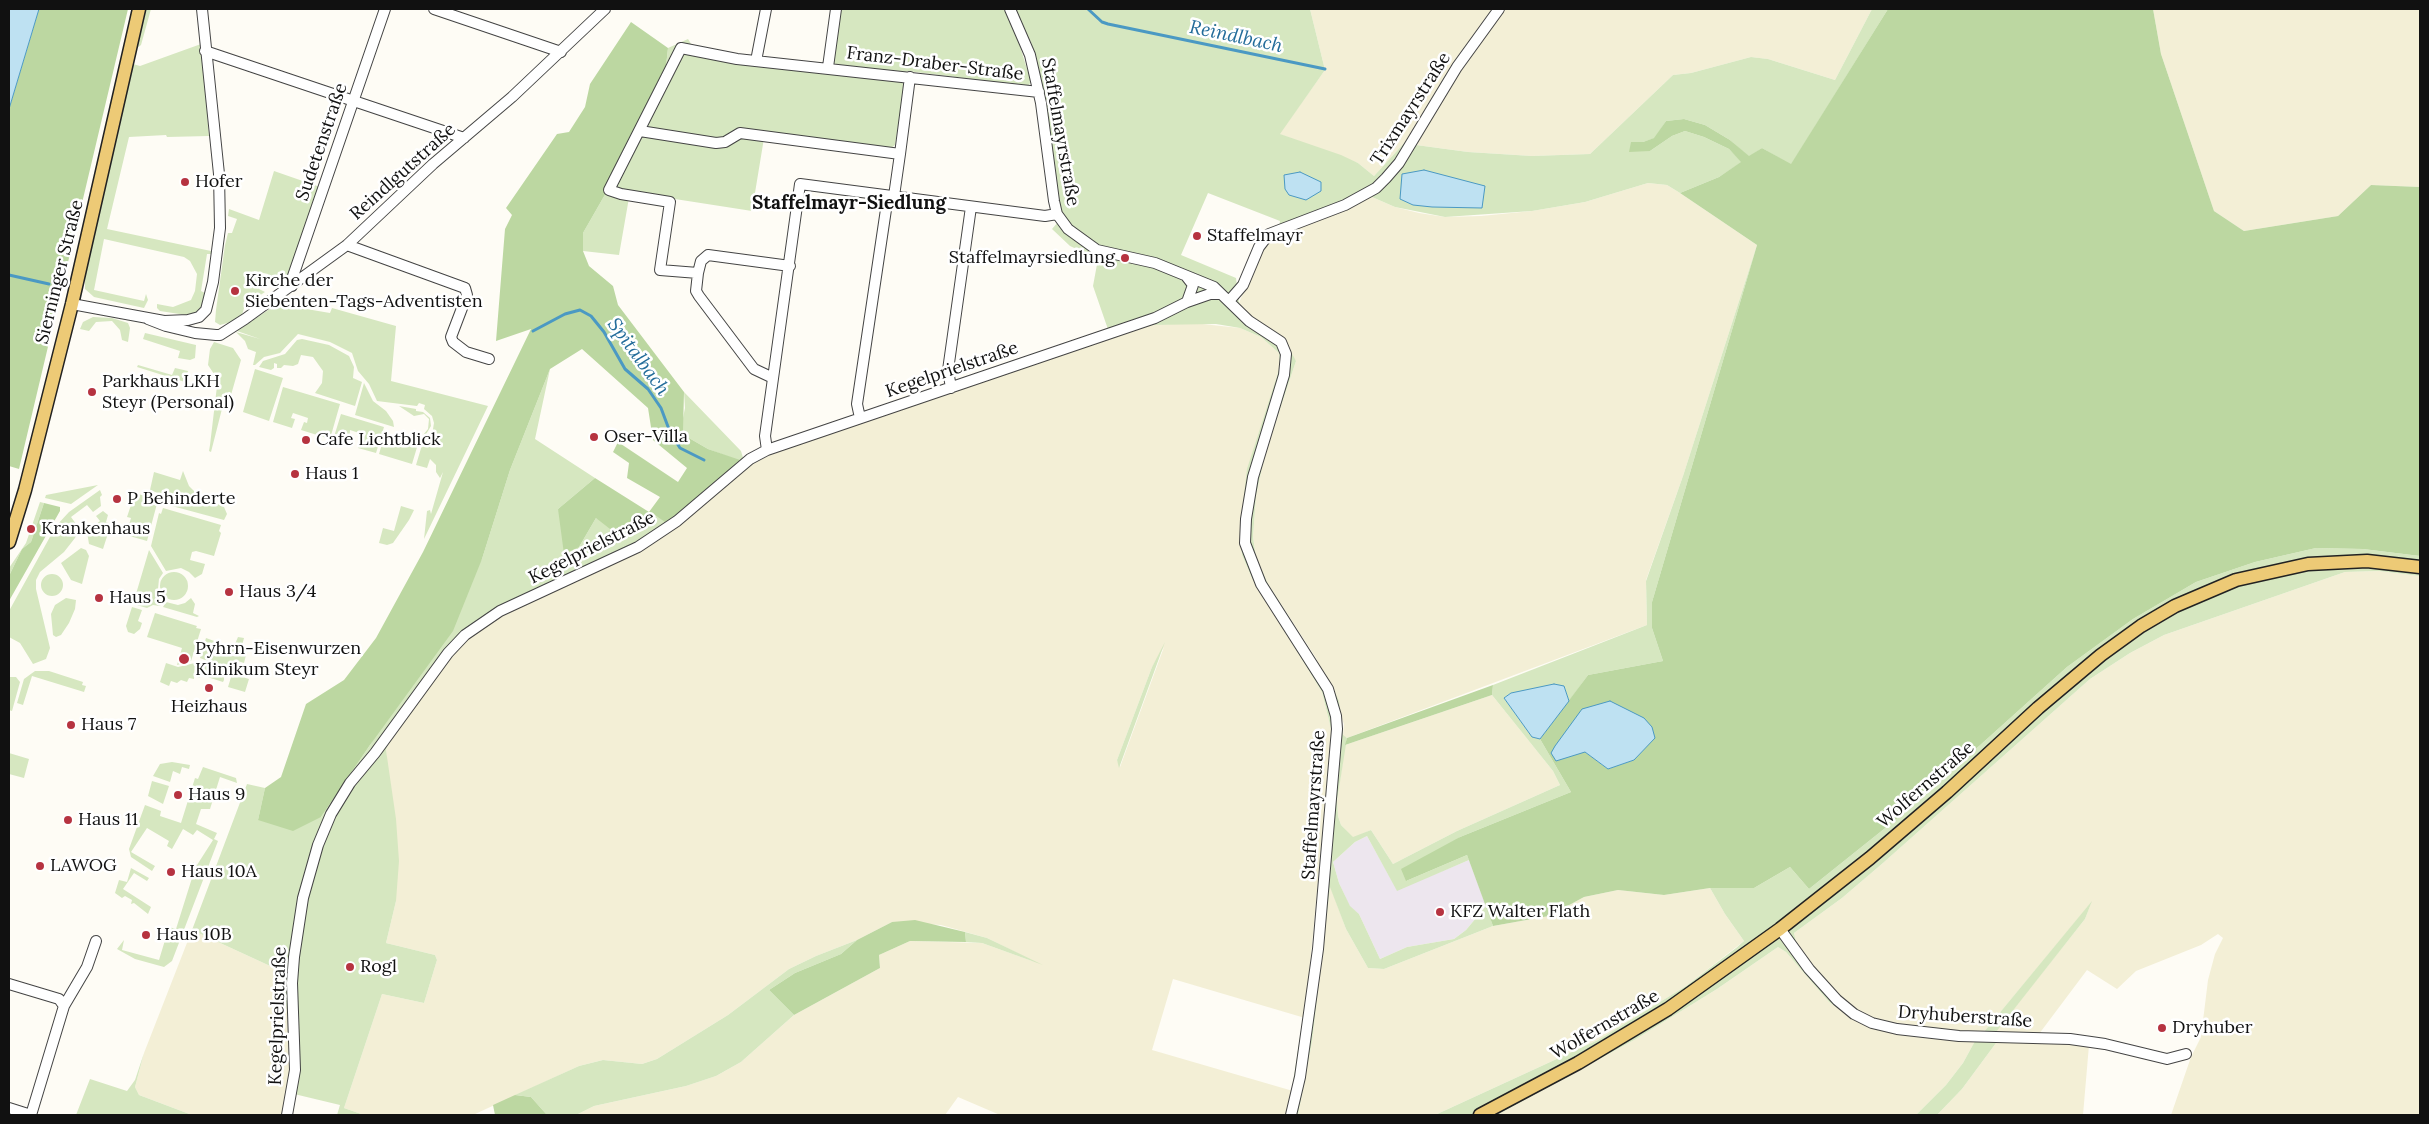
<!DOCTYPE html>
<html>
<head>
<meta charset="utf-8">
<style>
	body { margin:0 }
	#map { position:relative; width:2429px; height:1124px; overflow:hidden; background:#fefcf5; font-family:Lora,serif }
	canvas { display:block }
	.frame { position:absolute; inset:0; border:10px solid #111; pointer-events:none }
</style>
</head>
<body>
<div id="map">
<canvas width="2429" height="1124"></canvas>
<div class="frame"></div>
</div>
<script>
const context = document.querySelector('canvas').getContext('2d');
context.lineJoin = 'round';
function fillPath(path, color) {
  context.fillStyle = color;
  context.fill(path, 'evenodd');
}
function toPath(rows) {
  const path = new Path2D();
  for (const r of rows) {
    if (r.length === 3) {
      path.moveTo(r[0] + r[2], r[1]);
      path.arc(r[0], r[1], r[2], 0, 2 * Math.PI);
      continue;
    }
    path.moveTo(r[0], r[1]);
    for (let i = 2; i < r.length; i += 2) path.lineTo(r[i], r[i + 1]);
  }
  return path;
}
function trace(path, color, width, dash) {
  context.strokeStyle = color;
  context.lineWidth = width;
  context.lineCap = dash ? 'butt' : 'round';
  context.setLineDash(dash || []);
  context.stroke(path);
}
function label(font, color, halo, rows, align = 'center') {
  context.font = font + ' Lora,serif';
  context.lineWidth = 5;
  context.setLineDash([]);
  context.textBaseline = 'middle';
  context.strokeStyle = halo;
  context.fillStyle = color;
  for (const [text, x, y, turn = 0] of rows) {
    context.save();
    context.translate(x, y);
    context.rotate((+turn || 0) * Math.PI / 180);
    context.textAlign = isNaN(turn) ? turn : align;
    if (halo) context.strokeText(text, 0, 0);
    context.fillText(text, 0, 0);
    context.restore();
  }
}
const industrial = toPath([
	[1367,836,1397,890,1469,860,1486,906,1466,930,1454,939,1407,947,1380,959,1359,914,1350,907,1339,883,1333,862,1355,842]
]);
const farmland = toPath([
	[1310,9,1494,9,1406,141,1374,176,1358,163,1279,134,1325,70],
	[1505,9,1872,9,1835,80,1768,59,1751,57,1691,73,1673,75,1590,154,1532,156,1468,152,1416,145,1458,75],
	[2153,9,2420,9,2420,187,2371,185,2338,216,2244,231,2214,211,2161,54],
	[1648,183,1667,185,1680,193,1757,245,1683,476,1646,580,1647,625,1347,738,1343,736,1344,724,1316,658,1268,584,1256,557,1253,537,1256,496,1265,454,1296,361,1262,324,1246,313,1239,303,1264,241,1372,197,1395,207,1419,213,1445,217,1481,216,1532,211,1585,202],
	[1193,323,1240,328,1261,337,1279,353,1280,365,1277,376,1246,485,1240,531,1241,544,1242,555,1252,578,1322,692,1332,733,1305,1018,1173,979,1152,1050,1293,1091,1287,1115,1000,1115,958,1097,945,1115,576,1115,594,1106,686,1086,716,1076,741,1062,794,1015,880,968,879,955,910,941,982,943,1035,962,987,938,941,925,892,922,857,940,816,956,789,969,728,1015,657,1059,642,1064,603,1060,579,1066,473,1115,364,1115,344,1108,382,994,424,1003,437,960,435,955,386,943,396,901,386,750,390,738,452,652,468,637,504,615,662,536,754,463,775,453,1152,325],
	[1164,647,1120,767,1117,760,1152,667],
	[2379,571,2420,576,2420,1115,2171,1115,2191,1057,2201,1037,2208,980,2215,954,2223,938,2218,934,2201,945,2136,971,2117,989,2087,970,2039,1034,1995,1032,2085,919,2091,903,1983,1033,1890,1024,1860,1014,1845,1002,1812,966,1797,945,1794,933,1842,898,1883,863,2090,679,2130,653,2164,635,2345,572],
	[1492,695,1553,771,1560,785,1457,831,1393,864,1371,830,1353,838,1341,825,1338,816,1337,802,1345,745],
	[1330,885,1346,929,1368,968,1384,969,1493,926,1549,916,1584,897,1618,890,1664,895,1710,888,1725,914,1744,941,1686,986,1598,1040,1435,1115,1298,1115,1312,1042],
	[192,930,281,971,293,1050,293,1068,284,1115,192,1115,139,1095,135,1087,144,1053],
	[1778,947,1786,952,1829,1002,1859,1022,1975,1041,1963,1063,1946,1085,1916,1115,1497,1115,1636,1039,1717,989],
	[2037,1042,2089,1045,2083,1115,1937,1115,1962,1089,1996,1043]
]);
const green = toPath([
	[146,9,151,9,141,45,137,48],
	[840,9,1004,9,1019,43,1031,82,1028,86,907,71,895,145,891,148,765,132,752,211,630,192,619,255,583,251,583,233,642,130,665,75,668,48,688,39,693,47,774,67,831,74],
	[1013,9,1310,9,1325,70,1280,134,1341,155,1358,163,1374,176,1406,141,1416,145,1468,152,1532,156,1590,154,1673,75,1691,73,1751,57,1768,59,1835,80,1872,9,1888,9,1791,165,1762,148,1749,157,1730,140,1705,125,1684,119,1666,121,1655,138,1643,142,1631,142,1650,151,1672,136,1685,131,1704,137,1729,149,1742,162,1719,177,1680,193,1667,185,1648,183,1585,202,1532,211,1445,217,1395,207,1372,197,1278,233,1280,221,1208,193,1181,255,1236,278,1239,303,1246,313,1285,341,1296,361,1265,454,1256,496,1253,537,1256,557,1268,584,1330,682,1339,701,1343,735,1347,738,1337,801,1338,816,1341,825,1353,837,1371,830,1393,864,1457,831,1560,785,1553,771,1492,695,1493,685,1647,625,1646,581,1683,476,1757,245,1652,602,1652,628,1663,661,1588,675,1569,701,1564,686,1511,693,1504,698,1532,737,1540,739,1571,792,1460,837,1406,881,1467,855,1469,860,1397,891,1367,836,1355,842,1333,862,1339,883,1350,906,1359,914,1380,959,1407,947,1454,939,1466,930,1486,906,1493,926,1384,969,1368,968,1346,929,1330,887,1312,1042,1298,1115,1288,1115,1313,952,1332,733,1322,692,1252,578,1242,555,1241,544,1240,531,1247,469,1277,376,1280,365,1279,353,1261,337,1240,328,1216,324,1152,325,1111,338,1093,286,1098,259,1070,246,1052,229,1063,216,1056,186,1045,95,1031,42],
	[201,44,209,136,167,137,166,135,129,137,107,229,211,251,211,254,207,254,201,291,205,293,203,305,196,312,186,315,160,311,157,308,157,304,173,307,191,300,195,291,197,274,190,261,184,257,104,239,94,290,144,301,146,294,148,300,144,308,94,297,85,289,85,275,133,64,140,66],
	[274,171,320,187,288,281,284,285,267,280,268,274,254,271,253,276,262,278,259,289,265,292,245,305,242,315,231,322,220,325,215,322,216,310,225,245,228,233,232,233,237,219,228,216,229,209,259,220],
	[277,304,330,313,332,308,396,326,391,381,488,406,424,539,427,511,430,510,431,514,443,472,440,478,436,472,436,465,430,459,427,468,416,465,422,445,427,446,431,441,434,423,432,416,424,409,425,405,419,403,417,406,377,401,369,384,358,371,352,353,330,342,298,334,280,353,264,357,255,365,253,365,256,352,248,349,245,341,236,332,260,339,237,331],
	[93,317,112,318,128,323,130,328,128,342,122,340,120,330,112,321,96,322,89,331,80,329,83,322],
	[145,333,196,345,195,358,190,360,178,358,180,351,143,339],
	[302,339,329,345,349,356,354,367,353,378,362,382,355,406,315,393,322,383,323,371,313,357,301,355,298,364,293,366,284,365,281,368,277,368,277,364,274,363,274,368,271,370,259,367,263,361,285,354,297,340],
	[214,342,233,348,241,360,231,395,224,401,211,452,209,451,210,445,217,386,214,374,208,365,210,349],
	[138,365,172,375,175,368,188,371,185,382,137,367],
	[255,369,283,378,269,421,243,412],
	[550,369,535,439,595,478,558,509,579,547,596,518,641,527,655,515,740,461,708,449,689,438,683,430,682,423,685,408,684,392,741,451,744,461,754,463,662,536,504,615,468,637,452,652,390,738,386,750,396,819,399,861,396,901,386,943,435,955,437,960,424,1003,382,994,344,1108,364,1115,337,1115,340,1105,290,1093,293,1050,281,971,192,930,247,784,265,788,258,820,321,817,370,745,482,559,510,470],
	[364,383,373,401,386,411,393,421,394,427,355,415],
	[283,387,340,404,330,439,301,430,304,422,307,423,308,418,293,413,291,418,295,419,292,428,273,422],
	[399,406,416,409,416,411,423,412,430,418,431,426,422,441,416,440,418,434,423,435,428,429,429,419,424,414,414,416],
	[341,414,384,427,376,453,358,448,365,435,350,430,349,445,333,440],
	[385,434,418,444,412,464,379,454],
	[183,471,189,486,198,495,224,507,227,514,224,520,172,506,174,499,150,490,154,472,180,480],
	[98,485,71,504,45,498,46,495],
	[100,490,102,495,100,497,101,506,93,512,87,505,71,517,79,528,75,538,64,552,40,572,36,580,36,589,50,648,46,659,33,664,20,643,9,637,9,611,56,526,69,512],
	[135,493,158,500,147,541,126,535,131,518,127,517],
	[40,502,44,503,31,542,22,549,9,576,9,568,26,543],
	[401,506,414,510,409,520,393,543,387,545,379,543,383,528,394,531],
	[163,508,221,525,219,531,221,533,214,556,196,551,192,552,190,560,205,564,202,574,195,578,189,572,181,568,166,571,151,546,159,513,161,514],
	[103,511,108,515,106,522,111,524,103,549,89,544,87,532,100,521,96,516],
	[81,548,86,550,89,556,82,584,71,580,61,563],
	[2316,548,2363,549,2420,556,2420,576,2379,571,2345,572,2164,635,2130,653,2090,679,1883,863,1842,898,1794,933,1797,945,1812,966,1845,1002,1860,1014,1890,1024,1983,1033,2092,901,2085,919,1996,1032,2037,1042,1996,1043,1962,1089,1937,1115,1916,1115,1946,1085,1963,1063,1975,1041,1859,1022,1829,1002,1786,952,1778,947,1717,989,1636,1039,1497,1115,1435,1115,1598,1040,1686,986,1736,948,1744,941,1725,914,1710,888,1754,888,1790,867,1809,889,1909,809,2067,667,2133,619,2196,582,2255,562],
	[149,550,163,573,159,579,158,589,164,600,160,606,153,605,147,608,133,604],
	[174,586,14],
	[52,585,11],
	[66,598,76,600,75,609,69,623,61,635,56,637,53,635,51,614,55,605],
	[191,598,195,604,193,613,199,616,197,617,163,607,166,602,178,605,185,603],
	[132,607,142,610,138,621,142,623,140,629,134,634,128,632,126,626],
	[155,613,197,626,196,628,201,629,191,661,177,665,182,648,147,637],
	[238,637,244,638,240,653,246,655,244,663,238,661,237,665,241,667,240,673,200,658,206,638,217,642,217,645,228,650,235,644],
	[1165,642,1119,768,1117,760,1152,667],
	[166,663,178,667,195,663,194,679,189,678,187,682,181,680,177,683,171,681,169,686,160,682],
	[199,663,224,671,224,680,223,682,201,675,200,678,197,677],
	[35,671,49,671,83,682,82,685,86,686,84,692,32,676,23,705,17,703,24,679],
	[232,674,249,679,245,692,228,687],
	[9,677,16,677,20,682,12,711,9,710],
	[9,753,29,759,24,778,9,774],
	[172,762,190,765,189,769,182,767,180,774,173,771,170,782,153,776,160,764],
	[203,767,236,778,237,783,220,777,210,809,201,809,196,824,217,833,214,839,218,841,172,961,164,967,135,959,117,949,124,940,122,950,159,960,169,927,176,929,192,878,188,877,193,862,197,865,213,840,197,830,193,835,183,829,172,849,167,846,169,841,147,828,131,852,155,866,152,871,131,857,129,849,145,805,161,811,160,816,181,823,195,778,198,779],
	[152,781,169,786,163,804,148,796],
	[131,868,149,878,147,881,134,873,123,889,151,907,148,914,134,903,131,904,132,900,125,896,122,898,115,893,119,880,127,882],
	[965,932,987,938,1043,965,982,943,966,942],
	[857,940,841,954,795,973,769,990,794,1015,741,1062,716,1076,686,1086,594,1106,576,1115,547,1115,531,1097,515,1095,579,1066,603,1060,642,1064,657,1059,728,1015,789,969,816,956],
	[144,1053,135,1087,139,1095,192,1115,76,1115,90,1079,127,1091,135,1080]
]);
const forest = toPath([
	[39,9,128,9,19,469,9,466,9,109],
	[1888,9,2153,9,2161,54,2214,211,2244,231,2338,216,2371,185,2420,187,2420,556,2363,549,2316,548,2255,562,2196,582,2133,619,2067,667,1909,809,1809,889,1790,867,1754,888,1710,888,1664,895,1618,890,1584,897,1549,916,1493,926,1467,855,1406,881,1401,869,1460,837,1571,792,1540,739,1588,675,1663,661,1652,628,1652,602,1757,245,1680,193,1719,177,1741,162,1729,149,1704,137,1685,131,1672,136,1650,151,1629,152,1631,142,1643,142,1654,138,1666,121,1684,119,1705,125,1730,140,1749,156,1762,148,1791,164],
	[1654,738,1634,760,1608,769,1585,752],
	[631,22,668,48,665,75,642,130,583,233,583,251,589,266,613,286,618,305,684,392,683,430,689,438,708,449,740,460,687,507,665,522,655,515,641,527,619,536,596,518,579,547,564,554,558,509,595,478,649,512,660,497,627,478,629,463,613,452,618,442,678,482,687,468,653,440,648,408,582,349,550,369,510,470,482,559,453,631,370,745,321,817,293,831,258,820,265,788,281,777,306,704,344,680,376,638,423,552,531,329,496,341,505,229,512,215,506,208,557,134,569,132,585,107,590,84],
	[44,503,60,507,60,511,9,601,9,576,22,549,31,542],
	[1493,685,1492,695,1345,745,1347,738],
	[915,920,965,932,966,942,910,941,879,955,880,968,794,1015,769,990,795,973,841,954,857,940,892,922],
	[515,1095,531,1097,547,1115,495,1115,493,1105]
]);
const water = toPath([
	[9,9,39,9,9,109,9,9],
	[1424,170,1485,186,1482,208,1432,207,1413,205,1400,199,1402,174,1424,170],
	[1300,172,1321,182,1321,191,1306,200,1289,195,1285,189,1284,175,1300,172],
	[1554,684,1564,686,1569,701,1540,739,1532,737,1504,698,1511,693,1554,684],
	[1610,701,1644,718,1652,727,1655,738,1634,760,1608,769,1585,752,1556,761,1551,753,1555,746,1582,709,1610,701]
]);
const stream = toPath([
	[1088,9,1102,22,1108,24,1325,69],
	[9,275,49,284],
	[533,331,565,314,580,310,591,316,604,332,625,369,648,389,661,408,670,432,680,448,704,460]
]);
const minor = toPath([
	[434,9,561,52],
	[1010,9,1030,55,1041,103,1054,201,1057,214,1068,229,1097,250,1155,263,1214,287,1249,321,1281,342,1286,354,1284,375,1253,477,1246,519,1245,543,1261,584,1328,689,1336,716,1337,729,1318,949,1300,1077,1291,1115],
	[205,51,464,138],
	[756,61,766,9],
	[828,67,836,9],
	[640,131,716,143,725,142,740,133,900,154,910,77],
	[894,196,900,154],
	[347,245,465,288,467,295,451,337,453,342,466,352,489,359],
	[698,273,660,270,670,202,621,194,609,190,681,48,737,59,1039,92],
	[1186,276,1193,285,1187,302],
	[292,286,293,276,385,9],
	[1229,301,1243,285,1259,247,1269,234,1345,205,1376,188,1386,178,1399,163,1457,67,1499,9],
	[72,304,164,321,188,320,199,317,206,310,213,282,220,228,219,174,202,9],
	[148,319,166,326,195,333,216,335,220,335,245,319,347,245,433,164,512,97,605,9],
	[773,378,754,369,699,296,696,291,698,273,701,261,708,255,790,266],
	[951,388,948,370,971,207],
	[860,418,857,404,888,196],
	[767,450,765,436,800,184,1045,216,1057,214],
	[1780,929,1809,969,1837,1000,1854,1014,1872,1023,1897,1029,1959,1036,2070,1039,2105,1044,2167,1059,2186,1054],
	[9,984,59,999,64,1006],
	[9,1108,31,1115],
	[31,1115,64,1006,87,967,96,941],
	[287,1115,295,1070,292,983,294,957,303,898,318,845,331,814,350,783,375,753,448,653,465,635,500,611,638,547,677,521,750,459,767,450,1155,318,1187,302,1210,294,1221,294]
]);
const major = toPath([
	[9,542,25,490,72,304,139,9],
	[1480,1115,1578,1063,1668,1009,1780,929,1870,858,1947,792,2038,708,2101,655,2141,626,2175,606,2236,580,2308,564,2367,561,2420,567]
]);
const markers = [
	[185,182,5,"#b63340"],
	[1197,236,5,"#b63340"],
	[1125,258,5,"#b63340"],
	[235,291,5,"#b63340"],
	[92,392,5,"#b63340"],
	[594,437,5,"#b63340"],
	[306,440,5,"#b63340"],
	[295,474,5,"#b63340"],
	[117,499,5,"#b63340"],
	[31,529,5,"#b63340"],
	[229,592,5,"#b63340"],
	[99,598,5,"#b63340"],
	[184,659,6,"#b63340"],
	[209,688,5,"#b63340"],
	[71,725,5,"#b63340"],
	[178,795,5,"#b63340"],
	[68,820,5,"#b63340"],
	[40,866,5,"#b63340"],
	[171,872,5,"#b63340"],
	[1440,912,5,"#b63340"],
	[146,935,5,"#b63340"],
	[350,967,5,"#b63340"],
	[2162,1028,5,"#b63340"]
];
const streetNames = [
	["Franz-Draber-Straße",935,64,7],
	["Trixmayrstraße",1411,109,-57],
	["Staffelmayrstraße",1060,132,80],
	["Sudetenstraße",322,142,-71],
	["Reindlgutstraße",403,172,-42],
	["Sierninger Straße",60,272,-76],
	["Kegelprielstraße",952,370,-19],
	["Kegelprielstraße",592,548,-27],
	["Wolfernstraße",1926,785,-41],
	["Staffelmayrstraße",1314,805,-86],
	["Kegelprielstraße",278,1016,-88],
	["Dryhuberstraße",1965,1017,4],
	["Wolfernstraße",1605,1025,-30]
];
const poiNames = [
	["Hofer",195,182],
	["Staffelmayr",1207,236],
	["Staffelmayrsiedlung",1115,258,"right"],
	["Kirche der",245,281],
	["Siebenten-Tags-Adventisten",245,302],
	["Parkhaus LKH",102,382],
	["Steyr (Personal)",102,403],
	["Oser-Villa",604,437],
	["Cafe Lichtblick",316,440],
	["Haus 1",305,474],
	["P Behinderte",127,499],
	["Krankenhaus",41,529],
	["Haus 3/4",239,592],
	["Haus 5",109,598],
	["Pyhrn-Eisenwurzen",195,649],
	["Klinikum Steyr",195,670],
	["Heizhaus",209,707,"center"],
	["Haus 7",81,725],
	["Haus 9",188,795],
	["Haus 11",78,820],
	["LAWOG",50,866],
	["Haus 10A",181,872],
	["KFZ Walter Flath",1450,912],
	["Haus 10B",156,935],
	["Rogl",360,967],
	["Dryhuber",2172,1028]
];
const waterNames = [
	["Reindlbach",1236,37,12],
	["Spitalbach",638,357,54]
];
const neighbourhoodNames = [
	["Staffelmayr-Siedlung",849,204]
];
fillPath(industrial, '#ede6ee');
fillPath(farmland, '#f3efd6');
fillPath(green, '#d6e7c0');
fillPath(forest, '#bcd7a1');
fillPath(water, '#bee1f2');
trace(water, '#4b99c3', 1);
trace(stream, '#4b99c3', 3);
trace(minor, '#444', 12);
trace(major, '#222', 15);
trace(minor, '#fff', 10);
trace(major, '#edca76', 12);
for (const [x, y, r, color] of markers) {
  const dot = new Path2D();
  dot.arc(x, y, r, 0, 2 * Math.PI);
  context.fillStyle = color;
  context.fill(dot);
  trace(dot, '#fff', 2);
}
label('18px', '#111', '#fff', streetNames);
label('18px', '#111', '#fff', poiNames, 'left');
label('italic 19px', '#236c9a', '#fff', waterNames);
label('bold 19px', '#111', '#fff', neighbourhoodNames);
</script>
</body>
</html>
